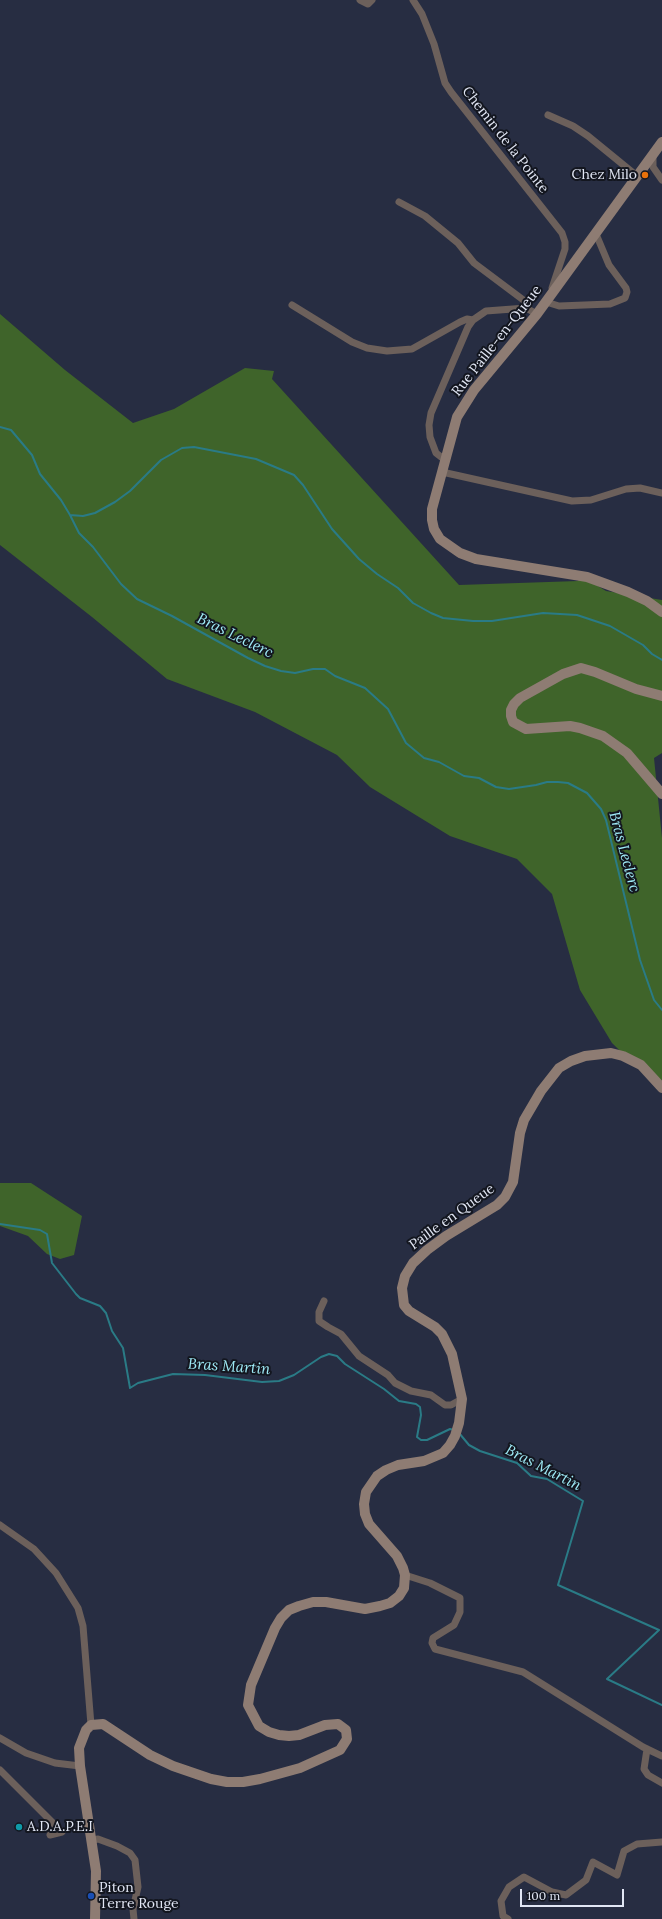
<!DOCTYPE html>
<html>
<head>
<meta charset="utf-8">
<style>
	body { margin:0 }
	#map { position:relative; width:662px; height:1919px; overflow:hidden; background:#272d42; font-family:Lora,serif }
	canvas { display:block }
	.scale { position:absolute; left:520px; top:1889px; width:104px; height:18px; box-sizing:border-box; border:2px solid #e1e6f4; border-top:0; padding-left:5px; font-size:12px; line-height:14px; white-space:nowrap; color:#e1e6f4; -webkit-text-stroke:3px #13161f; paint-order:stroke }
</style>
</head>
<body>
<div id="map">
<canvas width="662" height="1919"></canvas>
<div class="scale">100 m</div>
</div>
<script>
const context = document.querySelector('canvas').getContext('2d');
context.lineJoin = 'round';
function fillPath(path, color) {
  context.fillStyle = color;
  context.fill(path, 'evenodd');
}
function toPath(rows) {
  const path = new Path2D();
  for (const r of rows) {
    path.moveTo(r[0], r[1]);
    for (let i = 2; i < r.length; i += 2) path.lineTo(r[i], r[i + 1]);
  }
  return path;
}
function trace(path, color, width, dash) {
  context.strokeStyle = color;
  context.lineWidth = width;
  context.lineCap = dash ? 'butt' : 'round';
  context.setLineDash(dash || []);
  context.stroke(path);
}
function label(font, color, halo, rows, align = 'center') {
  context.font = font + ' Lora,serif';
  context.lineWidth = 4;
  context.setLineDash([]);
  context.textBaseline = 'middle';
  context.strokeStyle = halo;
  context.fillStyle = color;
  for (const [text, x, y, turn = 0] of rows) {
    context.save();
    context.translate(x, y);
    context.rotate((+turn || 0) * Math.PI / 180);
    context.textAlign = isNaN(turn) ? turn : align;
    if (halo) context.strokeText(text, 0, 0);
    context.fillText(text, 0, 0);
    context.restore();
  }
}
const forest = toPath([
	[0,314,65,370,133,423,174,409,245,368,274,371,272,379,459,585,578,581,580,575,606,591,662,600,662,753,654,758,662,838,662,1092,612,1043,580,990,552,894,517,859,450,836,370,787,337,755,255,712,167,679,92,617,0,545],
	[0,1183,31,1183,82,1216,74,1255,60,1259,47,1254,28,1236,0,1226]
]);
const stream = toPath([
	[0,427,11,430,32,455,40,474,61,500,70,515,83,516,95,513,115,502,130,491,161,460,182,448,194,447,256,459,294,475,303,485,332,529,359,559,377,574,398,588,413,603,431,613,443,618,473,621,492,621,543,613,577,615,610,626,643,645,652,654,662,660],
	[70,515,79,533,93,547,121,584,137,599,172,616,248,658,265,666,281,671,295,673,313,669,325,669,335,676,365,688,388,709,406,743,424,758,439,762,464,776,479,778,496,787,509,789,536,785,547,782,558,782,568,783,587,793,601,809,606,820,640,960,654,1000,662,1010],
	[0,1224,40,1230,47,1234,52,1263,76,1294,80,1298,100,1306,106,1313,112,1331,123,1348,130,1388,138,1383,173,1374,205,1375,262,1382,279,1381,294,1375,321,1357,329,1354,337,1356,345,1364,384,1389,399,1401,416,1404,420,1407,421,1415,417,1437,421,1440,427,1440,450,1429,454,1430],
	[459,1433,469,1445,480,1451,517,1463,531,1476,547,1479,583,1501,558,1585,659,1630,607,1679,662,1705]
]);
const minor = toPath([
	[360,0,368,4,372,0],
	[413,0,422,14,434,44,445,83,451,92,562,233,565,242,565,249,552,288,554,292],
	[548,115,573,126,588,136,637,176],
	[653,155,653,167,662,180],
	[399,202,425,216,458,243,474,263,526,302,526,308],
	[546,302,559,306,610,304,625,298,627,292,626,288,609,265,596,234],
	[292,305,352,342,367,348,387,351,412,349,460,322,467,319,473,320],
	[445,460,436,453,430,437,429,425,431,413,468,327,473,320,486,311,526,308,537,314],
	[442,472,572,501,591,500,626,489,640,488,662,493],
	[324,1301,319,1312,319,1321,328,1327,341,1334,359,1356,388,1375,395,1383,411,1391,431,1395,445,1405,451,1405,462,1399],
	[0,1525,34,1549,56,1573,78,1608,83,1626,91,1725],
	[405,1575,430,1583,460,1598,460,1612,454,1625,433,1638,432,1643,435,1649,523,1672,643,1747,662,1756],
	[0,1738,26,1753,55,1763,80,1766],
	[647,1749,644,1769,648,1775,662,1783],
	[0,1770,62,1832,50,1835],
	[93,1840,98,1839,117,1846,130,1853,135,1860,138,1887,133,1909,134,1919],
	[508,1919,503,1916,501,1901,509,1887,524,1877,552,1892,566,1895,586,1880,593,1862,617,1875,624,1851,637,1844,662,1842]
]);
const secondary = toPath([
	[662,142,537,314,474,390,457,417,432,509,432,520,434,529,440,539,460,553,476,559,587,577,628,592,647,601,662,612],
	[662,696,636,689,595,672,581,668,563,674,520,698,514,704,511,710,511,716,513,722,526,729,570,726,580,728,603,736,627,753,662,794],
	[95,1919,96,1871,80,1766,79,1748,86,1730,91,1725,103,1724,150,1755,173,1766,211,1779,227,1782,243,1782,260,1779,300,1768,340,1750,347,1739,346,1730,338,1724,325,1725,299,1735,289,1736,279,1735,269,1732,259,1726,248,1705,251,1685,275,1628,281,1618,289,1610,299,1606,313,1602,326,1602,365,1609,380,1606,390,1603,399,1596,404,1588,405,1575,403,1568,397,1556,369,1524,365,1514,364,1504,366,1492,377,1476,386,1470,398,1465,424,1461,443,1453,450,1445,455,1436,459,1423,462,1399,452,1354,442,1334,435,1327,409,1311,404,1305,402,1288,405,1276,413,1263,427,1250,446,1236,497,1205,505,1197,513,1182,520,1133,524,1120,541,1091,559,1068,571,1061,585,1056,611,1053,623,1056,641,1065,662,1088]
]);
const markers = [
	[645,175,4,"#e8710a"],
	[19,1827,4,"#0f9aa8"],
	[91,1896,4,"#1a4fb4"]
];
const streetNames = [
	["Chemin de la Pointe",505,140,52],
	["Rue Paille-en-Queue",497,341,-52],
	["Paille en Queue",452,1217,-36]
];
const poiNames = [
	["Chez Milo",637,175,"right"],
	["A.D.A.P.E.I",27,1827],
	["Piton",99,1888],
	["Terre Rouge",99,1904]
];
const waterNames = [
	["Bras Leclerc",235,636,26],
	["Bras Leclerc",624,852,75],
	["Bras Martin",229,1367,4],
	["Bras Martin",543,1468,27]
];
fillPath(forest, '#3f642a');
trace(stream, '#2a7b86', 2);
trace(minor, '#6c605b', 7);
trace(secondary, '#8e7c73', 10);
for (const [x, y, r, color] of markers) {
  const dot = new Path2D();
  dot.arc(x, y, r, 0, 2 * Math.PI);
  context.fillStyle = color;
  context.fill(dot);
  trace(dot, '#13161f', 1.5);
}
label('14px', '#e1e6f4', '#13161f', streetNames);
label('14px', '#e1e6f4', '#13161f', poiNames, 'left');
label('italic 15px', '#9febf7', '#13161f', waterNames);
</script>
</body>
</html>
